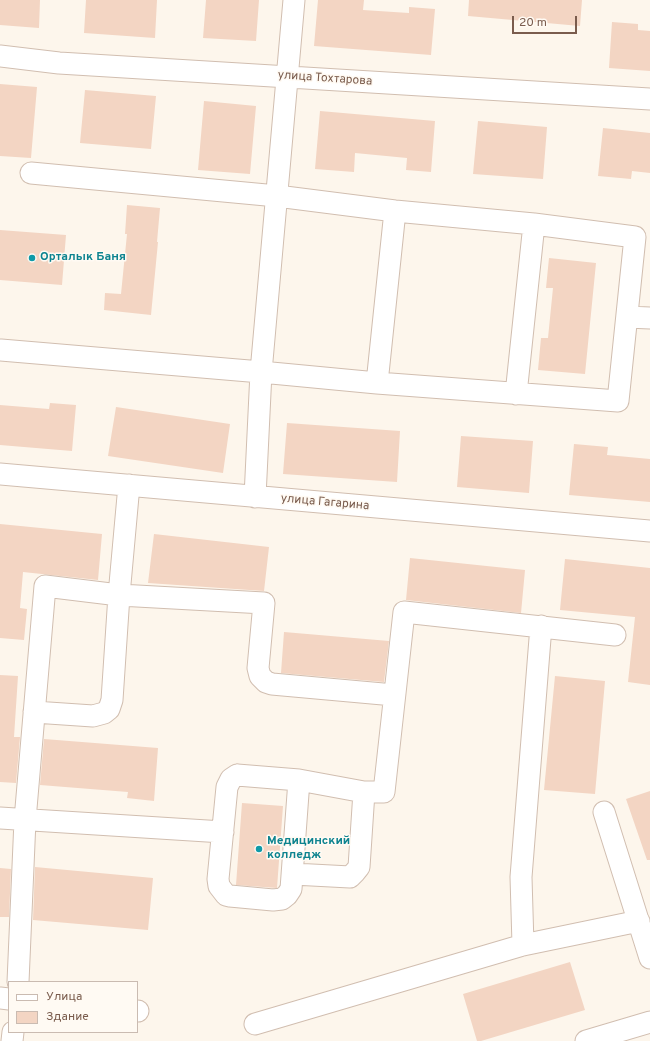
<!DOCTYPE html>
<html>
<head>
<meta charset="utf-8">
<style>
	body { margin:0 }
	#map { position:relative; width:650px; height:1041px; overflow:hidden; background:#fdf6ec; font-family:Overpass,sans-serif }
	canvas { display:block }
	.legend { position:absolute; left:8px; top:981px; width:130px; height:52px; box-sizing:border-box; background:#fffaf3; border:1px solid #cabbb1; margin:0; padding:5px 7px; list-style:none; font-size:12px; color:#7a5c4d }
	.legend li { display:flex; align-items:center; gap:8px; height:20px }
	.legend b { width:20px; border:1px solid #cabbb1 }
	.scale { position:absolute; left:512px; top:16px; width:65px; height:18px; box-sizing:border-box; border:2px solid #7a5c4d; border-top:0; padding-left:5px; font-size:12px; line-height:14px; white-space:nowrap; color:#7a5c4d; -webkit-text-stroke:3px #fffaf3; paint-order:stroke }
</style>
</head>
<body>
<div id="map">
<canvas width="650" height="1041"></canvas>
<ul class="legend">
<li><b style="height:5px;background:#fff"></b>Улица</li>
<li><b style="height:11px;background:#f3d5c3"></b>Здание</li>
</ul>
<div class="scale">20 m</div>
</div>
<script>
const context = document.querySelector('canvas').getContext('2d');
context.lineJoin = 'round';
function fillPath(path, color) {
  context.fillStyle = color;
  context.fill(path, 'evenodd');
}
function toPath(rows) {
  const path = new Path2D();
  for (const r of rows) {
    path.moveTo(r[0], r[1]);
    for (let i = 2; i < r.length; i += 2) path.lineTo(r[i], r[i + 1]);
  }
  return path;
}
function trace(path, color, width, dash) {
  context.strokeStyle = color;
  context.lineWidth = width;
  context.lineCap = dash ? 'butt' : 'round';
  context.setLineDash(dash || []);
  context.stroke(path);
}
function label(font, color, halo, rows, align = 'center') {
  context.font = font + ' Overpass,sans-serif';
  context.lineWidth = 3;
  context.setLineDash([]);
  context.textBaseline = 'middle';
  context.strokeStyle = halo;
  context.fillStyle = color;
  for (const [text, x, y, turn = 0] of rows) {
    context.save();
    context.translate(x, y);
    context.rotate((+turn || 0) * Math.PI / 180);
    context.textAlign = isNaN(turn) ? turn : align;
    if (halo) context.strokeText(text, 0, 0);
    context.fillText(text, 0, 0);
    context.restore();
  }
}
const building = toPath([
	[0,0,40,0,39,28,0,25],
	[86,0,157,0,155,38,84,33],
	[206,0,259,0,256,41,203,38],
	[318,0,364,0,363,10,409,13,409,7,435,9,431,55,314,46],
	[469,0,582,0,580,26,468,16],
	[612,22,638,24,638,30,650,31,650,71,609,68],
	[0,84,37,87,31,158,0,156],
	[85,90,156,96,151,149,80,143],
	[204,101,256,106,250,174,198,170],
	[320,111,435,121,431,172,406,170,407,158,355,153,354,172,315,169],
	[478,121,547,127,543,179,473,174],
	[603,128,650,133,650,173,632,171,631,179,598,176],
	[127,205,160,208,157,242,158,242,151,315,104,310,105,293,121,294,127,234,125,234],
	[0,230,66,235,62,285,0,280],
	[549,258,596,263,585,374,538,370,541,338,548,338,553,288,546,288],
	[50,403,76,405,72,451,0,445,0,405,49,409],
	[116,407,230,424,223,473,108,456],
	[287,423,400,431,397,482,283,474],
	[461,436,533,441,529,493,457,487],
	[574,444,608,447,607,455,650,459,650,502,569,495],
	[0,524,102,534,98,580,23,572,20,608,27,609,24,640,0,638],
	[154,534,269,547,264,591,148,583],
	[410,558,525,570,521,613,406,600],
	[565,559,650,568,650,685,628,682,635,617,560,610],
	[284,632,389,641,384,682,281,673],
	[0,675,18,676,14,737,20,737,16,783,0,782],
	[555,676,605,681,595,794,544,790],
	[44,739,158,748,154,801,127,798,128,792,40,785],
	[650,791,650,860,647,860,626,799],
	[242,803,283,806,277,888,236,885],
	[35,867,153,878,148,930,33,920],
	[0,868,11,869,9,917,0,917],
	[570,962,585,1010,481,1041,477,1041,463,994]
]);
const minor = toPath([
	[0,56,59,63,650,99],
	[627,317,650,318],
	[1,350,261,372,377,383,618,401,635,237,534,224,395,211,277,196,31,173],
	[377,383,395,211],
	[516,394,534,224],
	[0,474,650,531],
	[255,497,261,372,294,0],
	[34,712,93,716,104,713,109,709,112,700,119,595,129,485],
	[237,775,299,780,291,889,287,895,282,899,273,900,230,896,226,895,219,886,218,879,227,787,231,779,237,775],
	[299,780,364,792,384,792,404,612,615,635],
	[604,812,650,958],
	[0,818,223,832],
	[293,874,350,877,355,872,359,867,364,792],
	[523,945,521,877,541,626],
	[18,982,25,820,45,586,119,595,264,603,258,668,260,676,266,682,272,684,394,695],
	[0,998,9,999],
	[137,1011,138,1011],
	[255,1024,523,945,639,921],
	[12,1041,13,1032],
	[586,1041,650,1022]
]);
const markers = [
	[32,258,4,"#0f9aa8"],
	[259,849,4,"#0f9aa8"]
];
const streetNames = [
	["улица Тохтарова",325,79,4],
	["улица Гагарина",325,503,5]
];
const cultureNames = [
	["Орталык Баня",40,258],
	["Медицинский",267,842],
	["колледж",267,856]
];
fillPath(building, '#f3d5c3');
trace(minor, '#d1beb0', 23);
trace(minor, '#fff', 21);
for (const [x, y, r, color] of markers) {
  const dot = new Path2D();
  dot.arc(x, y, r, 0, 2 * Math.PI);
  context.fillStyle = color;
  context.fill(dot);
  trace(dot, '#fffaf3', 1.5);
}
label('12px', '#7a5c4d', '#fffaf3', streetNames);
label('bold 12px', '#0d838f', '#fffaf3', cultureNames, 'left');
</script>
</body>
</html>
